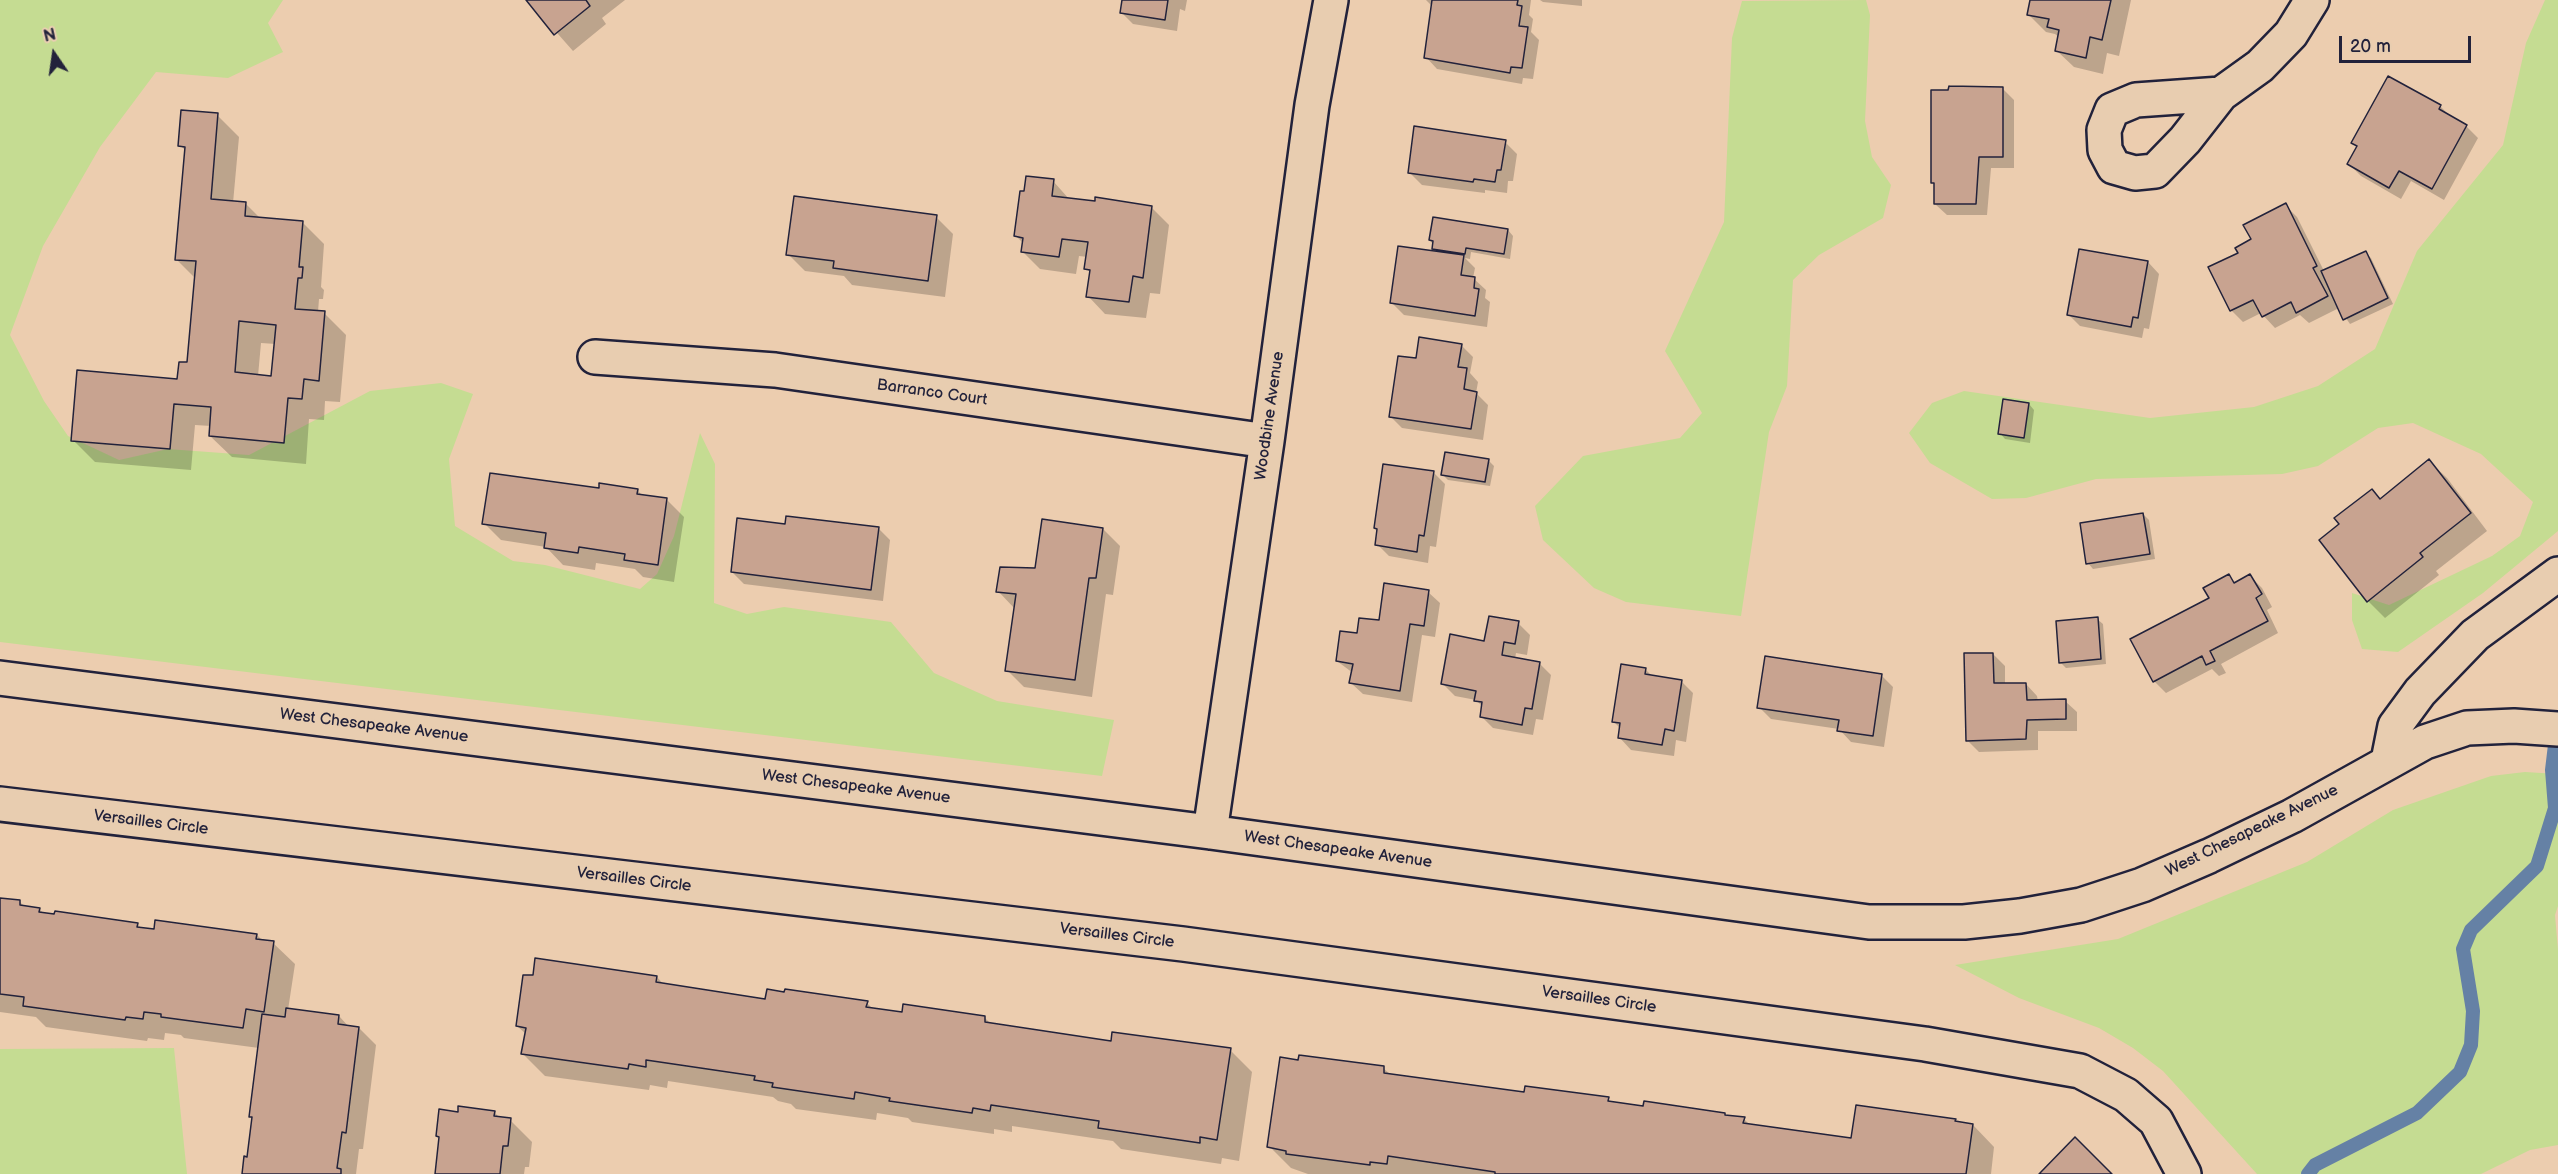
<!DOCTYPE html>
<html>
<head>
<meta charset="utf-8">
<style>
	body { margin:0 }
	#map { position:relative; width:2558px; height:1174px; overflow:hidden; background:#eccdaf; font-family:"Balsamiq Sans",sans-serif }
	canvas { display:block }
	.north { position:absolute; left:24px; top:24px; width:60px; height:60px; -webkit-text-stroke:4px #e8cdb0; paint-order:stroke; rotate:347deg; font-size:16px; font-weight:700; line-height:24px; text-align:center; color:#22223b }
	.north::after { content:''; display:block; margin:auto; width:21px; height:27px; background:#22223b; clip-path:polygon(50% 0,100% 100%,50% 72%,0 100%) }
	.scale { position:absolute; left:2339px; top:36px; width:132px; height:27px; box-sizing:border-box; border:3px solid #22223b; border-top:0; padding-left:8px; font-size:18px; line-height:21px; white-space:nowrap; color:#22223b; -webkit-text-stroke:4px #e8cdb0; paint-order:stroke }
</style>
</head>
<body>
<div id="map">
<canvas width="2558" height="1174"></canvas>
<div class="north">N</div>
<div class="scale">20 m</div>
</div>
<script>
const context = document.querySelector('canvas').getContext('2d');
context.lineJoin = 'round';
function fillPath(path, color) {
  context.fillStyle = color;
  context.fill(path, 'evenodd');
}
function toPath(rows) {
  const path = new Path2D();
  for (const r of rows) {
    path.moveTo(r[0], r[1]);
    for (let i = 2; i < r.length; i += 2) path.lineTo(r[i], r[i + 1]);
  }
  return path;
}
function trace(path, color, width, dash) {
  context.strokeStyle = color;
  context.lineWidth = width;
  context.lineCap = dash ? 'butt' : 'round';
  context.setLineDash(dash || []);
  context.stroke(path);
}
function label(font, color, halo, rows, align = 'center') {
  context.font = font + ' "Balsamiq Sans",sans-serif';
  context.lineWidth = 5;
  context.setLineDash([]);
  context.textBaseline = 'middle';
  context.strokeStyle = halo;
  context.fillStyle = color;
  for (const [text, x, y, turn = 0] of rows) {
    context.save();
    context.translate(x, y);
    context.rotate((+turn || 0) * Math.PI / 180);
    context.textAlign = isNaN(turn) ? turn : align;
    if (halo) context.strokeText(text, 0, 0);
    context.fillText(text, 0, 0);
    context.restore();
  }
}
const green = toPath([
	[0,0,283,0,268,23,283,52,228,78,156,72,100,147,43,246,10,335,44,401,68,436,119,460,168,449,249,455,370,391,441,383,473,394,449,459,455,526,513,561,545,565,640,589,657,574,674,536,700,433,715,464,714,603,747,614,784,607,891,622,934,673,997,701,1114,720,1102,776,0,642],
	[1866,0,1870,15,1865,121,1872,157,1891,185,1883,218,1819,255,1793,280,1787,386,1769,432,1741,616,1626,602,1594,588,1543,540,1535,506,1583,456,1680,438,1702,413,1665,351,1724,222,1732,38,1742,1],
	[2545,0,2558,0,2558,531,2483,593,2398,652,2362,649,2352,620,2352,593,2389,605,2492,556,2520,536,2533,502,2481,454,2413,423,2378,428,2318,466,2282,474,2096,479,2026,498,1992,499,1930,463,1909,433,1932,403,1964,391,2150,418,2254,407,2318,386,2375,349,2417,251,2503,145,2526,43],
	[2525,772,2558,774,2558,906,2555,915,2558,950,2558,1145,2530,1150,2481,1174,2257,1174,2163,1071,2133,1048,2099,1028,2019,998,1955,965,2118,939,2307,862,2393,810,2491,776],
	[174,1048,187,1174,0,1174,0,1049]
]);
const shadow = toPath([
	[528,0,625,0,602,18,606,24,573,51],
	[1123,0,1187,0,1185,11,1180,9,1177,31,1133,24,1121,12],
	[1426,0,1531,0,1529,15,1533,19,1531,32,1539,40,1533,79,1523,78,1522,84,1437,69,1426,57,1432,6],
	[1540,0,1582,0,1582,6,1543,2],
	[2032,0,2131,0,2119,56,2107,53,2103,74,2074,67,2056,50,2059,37,2055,34,2046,32,2028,14],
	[2002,88,2014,100,2014,168,1991,168,1987,215,1947,215,1935,204,1936,186,1932,182],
	[2440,106,2452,118,2467,127,2478,138,2444,200,2411,181,2401,199,2361,176,2349,164,2358,148,2352,142],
	[217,115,239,137,233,203,246,204,261,219,302,222,324,244,321,287,324,290,323,299,319,299,318,312,324,313,346,335,340,402,325,401,324,420,309,419,306,464,232,457,210,436,211,426,195,425,191,470,95,462,73,440,178,380,188,364,196,279,177,260,186,151,180,145],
	[261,343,276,344,272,377,258,376],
	[1505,142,1517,154,1513,181,1508,181,1507,193,1485,190,1485,193,1422,185,1410,173],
	[1053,181,1070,200,1152,208,1169,225,1160,294,1150,293,1146,318,1105,314,1088,296,1091,273,1086,268,1088,257,1079,256,1076,274,1040,269,1023,252,1024,244,1015,235],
	[2285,205,2297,217,2324,271,2365,252,2371,258,2393,304,2350,324,2339,308,2309,323,2300,315,2275,328,2261,313,2243,322,2231,310,2240,254],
	[936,217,953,234,945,297,852,285,844,276,805,271,788,254],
	[1508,230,1513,236,1510,259,1471,252,1470,259,1465,258,1475,268,1473,278,1486,290,1485,298,1490,302,1487,327,1404,315,1392,303,1438,253,1430,240],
	[2148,262,2159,274,2149,329,2144,328,2142,338,2080,326,2068,314],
	[1461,345,1473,357,1470,373,1478,382,1476,393,1488,405,1483,440,1402,428,1390,416,1417,360],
	[2029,404,2034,410,2030,443,2005,439,2000,433],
	[1488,460,1494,466,1490,486,1448,480,1442,474],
	[2429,461,2447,478,2487,531,2436,571,2439,575,2385,618,2368,601,2380,500],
	[1433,472,1445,484,1436,547,1430,546,1428,563,1389,556,1377,544,1379,531,1375,528],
	[600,489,637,490,643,496,667,500,684,517,674,582,643,577,635,569,596,563,595,570,563,565,546,547,501,540,484,523],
	[2143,514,2149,520,2155,559,2093,569,2088,563],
	[787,525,878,528,890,540,883,601,744,584,732,572],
	[1103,529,1120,546,1113,595,1106,594,1092,697,1024,687,1007,670,1015,609,998,591],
	[2229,576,2237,584,2250,576,2262,588,2272,607,2267,610,2278,633,2221,664,2226,673,2219,676,2212,669,2166,693,2154,681,2211,598],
	[1428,592,1440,603,1435,637,1422,635,1412,702,1363,694,1351,683,1353,673,1337,661,1380,622],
	[2097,619,2103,624,2106,664,2066,668,2060,662],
	[1518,623,1530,635,1527,655,1516,653,1515,659,1539,663,1551,675,1543,720,1536,719,1533,735,1493,728,1481,716,1483,707,1476,700,1455,696,1443,684,1486,642],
	[1993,654,2005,666,2005,685,2026,684,2037,696,2038,701,2065,701,2077,712,2077,731,2038,731,2038,750,1979,752,1967,740],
	[1645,669,1653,677,1681,681,1693,693,1686,742,1676,740,1674,756,1631,750,1620,738,1621,729,1613,721],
	[1881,675,1893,687,1884,747,1851,742,1839,729,1771,719,1759,707],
	[0,899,20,902,25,907,39,909,44,914,137,924,142,929,257,935,263,941,273,943,295,964,288,1010,339,1016,349,1027,359,1028,376,1045,363,1149,359,1149,356,1174,243,1174,248,1158,253,1119,251,1116,259,1048,184,1038,181,1035,165,1033,164,1040,148,1038,147,1041,46,1027,36,1017,0,1012],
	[657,977,664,985,767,1000,867,1003,873,1009,903,1014,985,1018,992,1025,1113,1042,1230,1050,1252,1072,1239,1161,1222,1158,1221,1164,1121,1149,1113,1141,1012,1126,1012,1132,994,1129,994,1134,912,1122,908,1118,877,1113,876,1120,796,1109,791,1104,778,1101,773,1097,668,1081,667,1088,650,1085,649,1090,545,1076,523,1054,526,1034,517,1026],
	[1383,1068,1391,1075,1526,1094,1608,1099,1612,1103,1725,1114,1727,1117,1744,1119,1750,1125,1852,1139,1955,1120,1958,1123,1973,1125,1994,1147,1991,1174,1308,1174,1291,1168,1269,1146],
	[494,1112,500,1118,510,1120,532,1142,529,1167,525,1167,524,1174,437,1174,441,1139,437,1136,459,1113]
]);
const stream = toPath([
	[2308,1174,2315,1165,2417,1113,2460,1072,2471,1045,2473,1011,2463,949,2471,930,2537,866,2555,808,2552,770,2557,728]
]);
const building = toPath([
	[526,0,586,0,590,6,554,35,526,0],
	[1122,0,1168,0,1165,20,1120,13,1122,0],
	[1432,0,1518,0,1517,5,1522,6,1519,26,1528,27,1522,68,1511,67,1510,73,1424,58,1432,0],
	[2030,0,2111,0,2102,40,2090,37,2086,58,2055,51,2059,30,2047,27,2049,19,2027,15,2030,0],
	[2388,76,2441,105,2439,109,2467,125,2432,189,2399,171,2389,188,2347,164,2357,146,2351,143,2388,76],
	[1949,86,2003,87,2003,157,1979,157,1976,204,1934,204,1934,183,1931,183,1931,90,1948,90,1949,86],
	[181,110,218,113,211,199,246,202,245,216,303,221,299,267,303,267,302,278,298,278,295,309,325,311,319,381,304,379,302,399,288,398,284,443,209,436,211,407,174,404,170,449,71,441,77,370,177,379,179,362,187,362,196,261,175,260,185,147,178,146,181,110],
	[239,321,276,325,271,376,235,372,239,321],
	[1414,126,1506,140,1501,170,1497,170,1495,182,1474,179,1473,182,1408,173,1414,126],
	[1026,176,1054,179,1052,196,1095,201,1095,197,1152,206,1143,278,1133,276,1129,302,1086,297,1090,270,1084,269,1088,242,1062,239,1059,257,1021,252,1023,238,1014,236,1020,191,1024,191,1026,176],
	[794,196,937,215,928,281,833,268,834,261,786,255,794,196],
	[2286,203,2317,266,2313,268,2328,296,2296,313,2291,302,2262,317,2253,300,2230,311,2208,267,2238,253,2235,248,2251,239,2243,225,2286,203],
	[1433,217,1508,229,1504,254,1466,248,1465,254,1432,249,1433,241,1429,240,1433,217],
	[1398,246,1464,255,1461,275,1475,277,1474,288,1479,289,1475,316,1390,303,1398,246],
	[2079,249,2148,261,2138,318,2133,317,2131,327,2067,315,2079,249],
	[2366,251,2388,298,2343,320,2321,271,2366,251],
	[1419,337,1462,344,1458,367,1467,368,1464,389,1477,392,1471,429,1389,417,1398,356,1416,358,1419,337],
	[2003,399,2029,403,2024,438,1998,434,2003,399],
	[1445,452,1489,459,1485,482,1441,475,1445,452],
	[2429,459,2471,513,2420,553,2423,557,2367,602,2319,540,2339,524,2334,518,2372,489,2380,499,2429,459],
	[1383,464,1434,471,1424,536,1419,535,1417,552,1375,545,1377,529,1374,528,1383,464],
	[490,473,599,488,599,483,638,489,637,494,667,498,658,565,624,560,625,554,579,547,578,553,544,548,546,533,482,524,490,473],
	[2143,513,2150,554,2086,564,2080,523,2143,513],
	[786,516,879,527,871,590,731,572,737,518,785,524,786,516],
	[1042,519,1103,528,1096,578,1089,578,1075,680,1005,671,1016,594,996,592,1000,567,1035,568,1042,519],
	[2229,574,2234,583,2250,574,2262,594,2256,598,2268,621,2210,651,2215,661,2206,665,2202,656,2153,682,2130,639,2209,598,2203,588,2229,574],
	[1384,583,1429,590,1424,626,1410,624,1400,691,1349,683,1353,664,1336,661,1340,631,1357,633,1359,618,1379,620,1384,583],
	[1489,616,1519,621,1515,644,1504,642,1502,655,1540,662,1532,709,1525,708,1522,725,1480,717,1482,702,1474,701,1476,691,1441,684,1450,634,1484,641,1489,616],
	[2098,617,2101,659,2059,663,2056,621,2098,617],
	[1964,653,1993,653,1994,683,2026,683,2027,700,2066,699,2066,719,2027,720,2026,739,1966,741,1964,653],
	[1765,656,1882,674,1873,736,1837,731,1839,720,1757,708,1765,656],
	[1621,664,1646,668,1645,674,1682,680,1674,731,1665,729,1662,745,1618,738,1620,723,1612,722,1621,664],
	[0,898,20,900,20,905,40,908,39,912,54,914,55,911,138,923,137,927,154,929,155,920,257,934,256,939,274,941,264,1012,246,1009,243,1028,161,1017,161,1014,144,1012,143,1019,126,1017,125,1020,23,1006,24,997,0,994,0,898],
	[535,958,657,976,656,982,765,999,767,989,784,992,785,989,868,1001,866,1007,902,1012,903,1004,985,1016,985,1022,1111,1041,1112,1032,1231,1048,1217,1140,1200,1137,1200,1143,1098,1128,1099,1121,991,1105,990,1111,973,1108,972,1113,889,1101,890,1098,855,1092,854,1099,772,1087,773,1083,754,1080,755,1076,646,1060,646,1067,629,1064,628,1069,521,1054,526,1028,516,1026,523,975,533,975,535,958],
	[286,1008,339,1015,338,1024,359,1027,346,1133,342,1132,337,1168,341,1169,341,1174,242,1174,244,1156,247,1157,252,1117,249,1117,262,1014,285,1017,286,1008],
	[1299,1055,1384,1066,1384,1073,1524,1092,1525,1086,1609,1097,1608,1101,1643,1106,1644,1101,1725,1113,1725,1115,1745,1117,1743,1123,1851,1138,1856,1105,1956,1119,1955,1121,1973,1124,1966,1174,1495,1174,1495,1172,1388,1156,1387,1164,1370,1162,1370,1165,1286,1154,1286,1151,1267,1147,1280,1057,1298,1060,1299,1055],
	[458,1106,495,1111,494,1116,511,1118,508,1146,503,1146,500,1174,435,1174,439,1137,436,1136,439,1109,458,1112,458,1106],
	[2075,1137,2112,1174,2039,1174,2075,1137]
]);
const street = toPath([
	[2221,94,2185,140,2155,171,2135,173,2114,167,2105,150,2104,130,2112,110,2136,100,2221,94],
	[2221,94,2260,66,2291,34,2312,0],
	[595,357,775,370,1267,441],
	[0,678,1210,832,1869,922,1964,922,2020,916,2081,905,2142,885,2209,856,2292,816,2425,742,2467,728,2514,726,2558,729],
	[2388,761,2395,726,2420,692,2475,635,2558,574],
	[0,804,1183,944,1925,1044,2080,1071,2126,1095,2156,1121,2184,1174],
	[1210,832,1267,441,1312,105,1331,0]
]);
const streetNames = [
	["Barranco Court",932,393,8],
	["Woodbine Avenue",1270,416,-82],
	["West Chesapeake Avenue",374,726,7],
	["West Chesapeake Avenue",856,787,7],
	["Versailles Circle",151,823,7],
	["West Chesapeake Avenue",2252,831,-26],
	["West Chesapeake Avenue",1338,850,8],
	["Versailles Circle",634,880,7],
	["Versailles Circle",1117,936,7],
	["Versailles Circle",1599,1000,8]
];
fillPath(green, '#c5dc92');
fillPath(shadow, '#0003');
trace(stream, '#6581a5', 14);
fillPath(building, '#c8a390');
trace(building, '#22223b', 1.5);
trace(street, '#22223b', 38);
trace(street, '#e8cdb0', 33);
label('16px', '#22223b', '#e8cdb0', streetNames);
</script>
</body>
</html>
